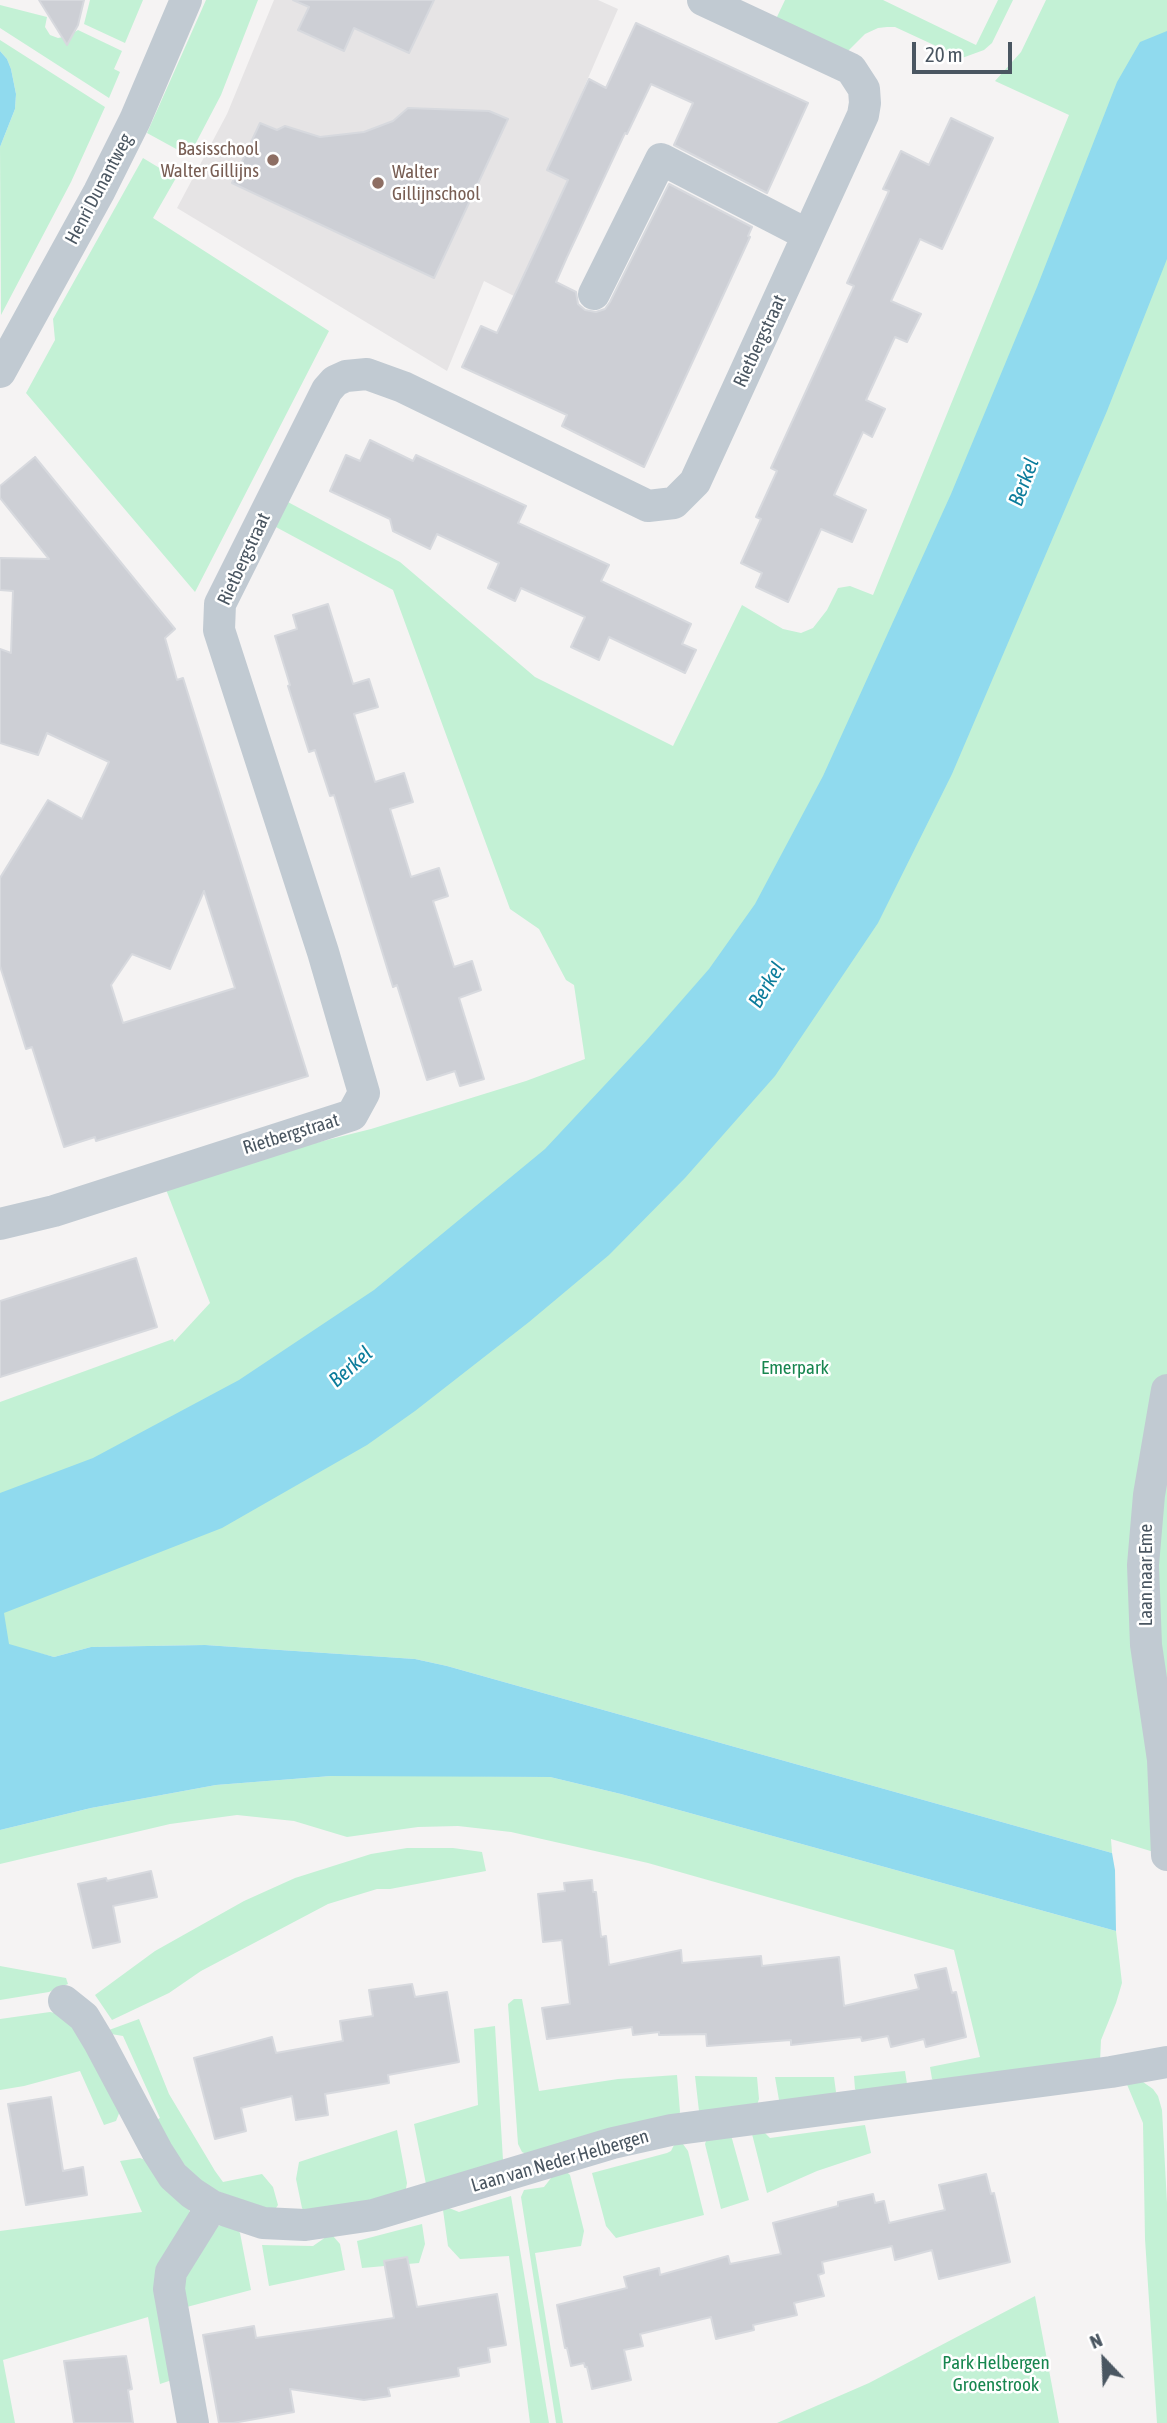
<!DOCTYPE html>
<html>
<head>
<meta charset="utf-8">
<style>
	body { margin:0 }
	#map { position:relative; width:1167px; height:2423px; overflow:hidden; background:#f5f3f3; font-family:"Asap Condensed",sans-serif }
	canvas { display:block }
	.north { position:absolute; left:1069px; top:2325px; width:70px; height:70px; -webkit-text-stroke:5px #fff; paint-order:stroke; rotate:337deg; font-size:19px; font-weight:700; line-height:28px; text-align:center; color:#4a5661 }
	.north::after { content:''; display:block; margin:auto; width:24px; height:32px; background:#4a5661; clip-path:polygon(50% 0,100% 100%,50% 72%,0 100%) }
	.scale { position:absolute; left:912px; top:42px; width:100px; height:32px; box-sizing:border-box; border:4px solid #4a5661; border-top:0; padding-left:9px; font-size:21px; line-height:24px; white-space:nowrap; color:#4a5661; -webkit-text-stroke:5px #fff; paint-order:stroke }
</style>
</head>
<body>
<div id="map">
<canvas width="1167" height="2423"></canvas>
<div class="north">N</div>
<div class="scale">20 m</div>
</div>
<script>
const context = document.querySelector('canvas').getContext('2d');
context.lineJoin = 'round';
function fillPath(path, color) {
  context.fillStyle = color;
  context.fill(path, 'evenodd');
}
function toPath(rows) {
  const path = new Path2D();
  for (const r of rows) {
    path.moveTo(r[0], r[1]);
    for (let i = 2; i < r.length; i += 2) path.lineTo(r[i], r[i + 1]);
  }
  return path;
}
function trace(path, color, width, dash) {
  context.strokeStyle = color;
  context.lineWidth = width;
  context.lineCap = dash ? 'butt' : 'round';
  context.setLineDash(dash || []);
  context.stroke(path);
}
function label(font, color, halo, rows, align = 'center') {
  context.font = font + ' "Asap Condensed",sans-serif';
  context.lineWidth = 5;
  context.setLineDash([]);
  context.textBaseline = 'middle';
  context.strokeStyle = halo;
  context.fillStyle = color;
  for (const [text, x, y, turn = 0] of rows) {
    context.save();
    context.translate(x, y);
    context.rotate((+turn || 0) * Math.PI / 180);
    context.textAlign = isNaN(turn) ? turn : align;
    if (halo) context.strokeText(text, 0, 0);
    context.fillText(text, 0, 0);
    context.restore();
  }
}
const education = toPath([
	[274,0,598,0,618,9,563,136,584,146,514,296,484,281,447,371,177,208,227,114]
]);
const green = toPath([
	[90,0,143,0,125,43,84,24],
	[206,0,258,0,221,95,189,156,147,133],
	[785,0,883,0,976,45,998,0,1013,0,992,43,984,50,962,58,895,27,887,27,878,28,865,34,847,52,776,19],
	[1046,0,1167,0,1167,1856,1111,1839,1112,1853,447,1666,415,1659,205,1645,91,1647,54,1657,0,1643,0,1402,173,1339,174,1342,210,1303,165,1187,251,1159,371,1129,526,1081,585,1059,574,985,566,980,539,929,510,909,393,590,274,526,286,501,400,562,535,677,673,746,742,605,783,629,801,633,813,628,827,610,838,588,850,586,873,595,1069,115,995,81,1021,52],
	[0,5,47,17,45,27,50,35,58,38,68,36,78,30,122,51,114,69,120,72,109,98,0,28],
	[0,40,105,107,71,182,1,315,0,147,15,109,16,94,11,69,7,59,0,51],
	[143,158,176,178,153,218,329,331,195,592,26,393,55,340,53,319],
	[392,1775,550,1777,621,1794,1116,1931,1122,1983,1116,2003,1101,2040,1100,2062,936,2083,932,2079,930,2067,980,2057,954,1950,648,1863,511,1832,458,1826,418,1827,347,1837,294,1821,237,1815,170,1824,0,1864,0,1830,91,1808,216,1785,331,1776],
	[407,1848,453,1848,482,1852,486,1871,390,1889,377,1889,328,1904,201,1971,169,1993,112,2020,95,1995,155,1951,244,1901,295,1878,371,1854],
	[0,1966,66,1978,68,1984,49,1992,0,2000],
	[514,1999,522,1999,539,2091,618,2079,677,2075,680,2112,678,2116,526,2154,522,2152,518,2144,508,2004],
	[50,2012,65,2015,75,2023,120,2111,116,2121,104,2125,80,2071,24,2086,0,2090,0,2019],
	[139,2019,169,2094,215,2171,223,2182,262,2174,273,2187,278,2205,274,2211,271,2212,199,2184,152,2122,160,2118,123,2036,111,2034,109,2030],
	[495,2026,503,2160,426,2184,414,2124,478,2105,474,2029],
	[905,2071,907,2084,857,2092,855,2089,854,2076],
	[695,2076,757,2077,759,2099,757,2105,699,2111],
	[775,2077,834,2077,836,2092,834,2096,779,2100],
	[1126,2082,1143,2082,1153,2089,1158,2096,1162,2110,1167,2203,1167,2423,1157,2423,1145,2239,1143,2123],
	[865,2125,871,2153,817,2171,767,2193,752,2134,761,2129,770,2138],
	[397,2130,407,2183,405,2194,304,2211,302,2208,296,2179,299,2162],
	[731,2135,749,2200,721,2209,705,2144,707,2138],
	[675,2143,683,2144,688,2151,704,2215,616,2238,606,2226,592,2173,667,2153,671,2151],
	[140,2158,145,2160,186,2205,190,2212,172,2380,160,2384,148,2317,3,2360,15,2423,0,2423,0,2231,142,2212,120,2161],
	[567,2172,570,2175,584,2231,581,2246,535,2253,563,2423,556,2423,521,2197,524,2190,544,2187,555,2173],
	[511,2196,549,2423,530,2423,509,2256,460,2259,448,2246,443,2210,449,2208,459,2212],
	[422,2224,425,2244,419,2263,362,2268,357,2241],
	[221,2225,237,2229,240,2233,251,2290,183,2308,183,2265,214,2227],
	[333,2236,340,2244,345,2270,269,2286,262,2245,313,2246,326,2237],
	[1035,2296,1059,2423,777,2423,869,2383]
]);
const water = toPath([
	[1167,31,1167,259,1107,411,952,774,878,923,775,1076,685,1178,609,1255,529,1322,415,1411,367,1445,222,1528,4,1613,9,1644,54,1657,91,1647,205,1645,415,1659,447,1666,1112,1853,1115,1870,1116,1931,621,1794,550,1777,331,1776,216,1785,91,1808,0,1830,0,1493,93,1458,239,1380,374,1290,545,1149,646,1041,709,969,755,904,823,776,951,494,1037,287,1117,82,1140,42],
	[0,51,7,59,11,69,16,94,15,109,0,147]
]);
const building = toPath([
	[39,0,84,0,78,25,67,45,39,0],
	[293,0,434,0,409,53,354,28,344,51,298,30,309,7,293,0],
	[636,23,808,103,767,193,674,145,693,103,651,84,627,134,625,133,567,257,556,282,576,292,578,304,585,310,596,312,605,309,610,302,669,184,752,227,748,236,750,237,644,467,562,426,567,415,462,367,481,326,497,333,568,180,547,170,589,79,606,88,636,23],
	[408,108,489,111,508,119,434,278,232,183,260,123,277,130,285,126,320,137,364,132,393,121,408,108],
	[951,118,993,138,942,249,920,239,891,301,921,314,907,342,895,337,866,400,885,409,872,437,863,432,834,495,866,510,852,542,821,529,788,602,756,587,762,573,741,563,761,519,756,517,777,471,771,468,854,286,847,283,889,191,883,189,901,151,929,165,951,118],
	[370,440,413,461,416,455,526,506,518,523,609,565,601,581,691,624,682,644,696,650,685,673,609,637,599,660,571,647,585,617,521,588,515,601,488,588,499,563,437,534,430,549,393,531,390,519,330,491,346,455,360,461,370,440],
	[35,457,175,629,165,638,177,680,183,678,308,1076,96,1141,95,1137,64,1147,32,1047,26,1049,0,966,0,878,48,800,82,819,109,762,47,733,38,755,0,743,0,649,11,653,13,591,0,590,0,558,49,559,0,498,0,486,35,457],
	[204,891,235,988,123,1023,111,985,132,954,170,969,204,891],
	[328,604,353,684,369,679,378,707,354,714,375,782,404,773,413,802,390,809,411,877,439,868,448,896,433,901,454,967,472,961,481,990,459,998,484,1079,460,1086,455,1071,427,1080,397,985,393,987,334,795,330,796,315,750,309,752,288,686,290,685,275,636,297,629,293,615,328,604],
	[136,1258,157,1327,0,1377,0,1301,136,1258],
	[151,1871,157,1897,113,1906,120,1942,93,1948,78,1884,106,1878,107,1881,151,1871],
	[592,1880,593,1892,596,1892,601,1937,606,1936,609,1965,681,1950,682,1963,761,1956,762,1966,839,1957,844,2006,919,1989,915,1975,946,1968,952,1993,956,1992,966,2037,926,2047,924,2039,891,2047,888,2036,862,2041,861,2037,791,2045,791,2040,707,2046,706,2034,659,2035,659,2032,633,2035,632,2027,547,2039,542,2008,570,2004,562,1940,543,1942,538,1894,565,1891,564,1883,592,1880],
	[412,1984,415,1997,447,1992,459,2062,388,2075,389,2083,325,2094,328,2115,296,2120,292,2096,241,2108,246,2131,215,2139,194,2058,272,2037,276,2053,343,2041,340,2021,373,2016,369,1990,412,1984],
	[51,2097,63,2171,83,2167,87,2195,26,2205,8,2104,51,2097],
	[986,2174,991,2194,994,2193,1010,2262,939,2279,932,2250,895,2260,892,2246,822,2262,824,2273,818,2275,824,2296,794,2303,797,2315,753,2325,754,2330,716,2339,711,2317,640,2334,643,2346,624,2350,631,2380,592,2389,587,2367,585,2367,584,2363,571,2366,567,2348,565,2348,557,2305,627,2288,624,2277,659,2268,660,2275,728,2256,730,2264,781,2254,773,2223,838,2206,838,2202,873,2194,875,2203,884,2201,889,2223,945,2210,939,2185,986,2174],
	[407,2257,417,2307,497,2294,506,2345,488,2348,490,2362,458,2368,459,2376,388,2388,390,2396,364,2400,290,2389,294,2412,233,2423,219,2423,203,2335,254,2326,256,2338,394,2318,384,2261,407,2257],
	[126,2356,132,2389,128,2390,133,2423,74,2423,64,2361,126,2356]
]);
const minor = toPath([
	[594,294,661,159,808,235],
	[0,372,99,192,135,120,186,0],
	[0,1224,54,1211,352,1115,364,1093,323,952,219,630,220,604,327,390,335,381,346,376,367,374,403,387,648,506,674,503,695,482,863,115,865,103,864,89,851,69,703,0],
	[1167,1390,1149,1495,1143,1565,1146,1645,1163,1760,1167,1855],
	[64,2001,84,2017,99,2042,157,2151,173,2176,192,2193,212,2206,263,2223,305,2225,373,2215,613,2143,671,2130,1111,2072,1167,2062],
	[193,2423,169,2289,171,2272,212,2206]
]);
const markers = [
	[273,160,7,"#8d6e63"],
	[378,183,7,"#8d6e63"]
];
const educationNames = [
	["Basisschool",259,149],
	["Walter Gillijns",259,171],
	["Walter",392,172,"left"],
	["Gillijnschool",392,194,"left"]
];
const streetNames = [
	["Henri Dunantweg",99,189,-62],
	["Rietbergstraat",760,341,-65],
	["Rietbergstraat",244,559,-65],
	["Rietbergstraat",291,1134,-17],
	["Laan naar Eme",1146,1575,-90],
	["Laan van Neder Helbergen",560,2161,-16]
];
const parkNames = [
	["Emerpark",795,1368],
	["Park Helbergen",996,2363],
	["Groenstrook",996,2385]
];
const waterNames = [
	["Berkel",1024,482,-69],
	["Berkel",767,985,-58],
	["Berkel",351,1367,-41]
];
fillPath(education, '#e6e4e5');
fillPath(green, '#c3f1d5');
fillPath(water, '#90daee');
fillPath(building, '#cdcfd5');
trace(building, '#d7d9de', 2);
trace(minor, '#c1cad2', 32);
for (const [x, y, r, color] of markers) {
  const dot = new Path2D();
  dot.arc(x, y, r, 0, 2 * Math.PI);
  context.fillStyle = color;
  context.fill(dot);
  trace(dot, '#fff', 2.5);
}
label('19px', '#785e54', '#fff', educationNames, 'right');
label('19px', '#4a5661', '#fff', streetNames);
label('19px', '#17864f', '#fff', parkNames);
label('italic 21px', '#0c7c9b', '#fff', waterNames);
</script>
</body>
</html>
